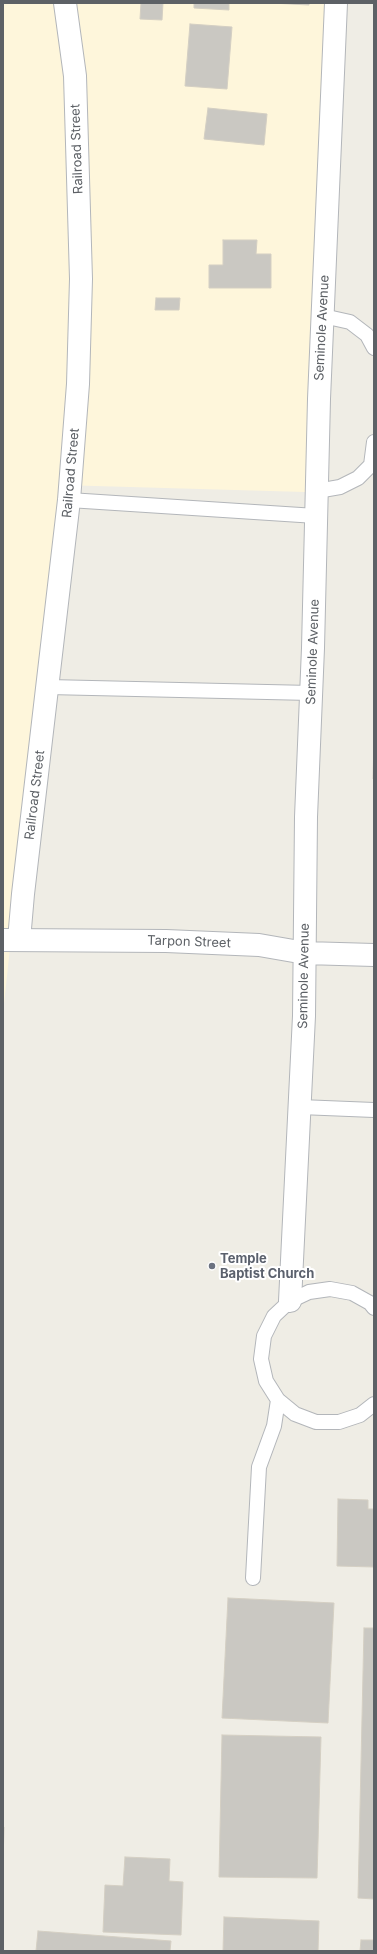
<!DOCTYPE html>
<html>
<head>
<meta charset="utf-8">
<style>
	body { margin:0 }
	#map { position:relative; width:377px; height:1954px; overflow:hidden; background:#efede5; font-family:Inter,sans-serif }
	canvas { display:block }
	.frame { position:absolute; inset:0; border:4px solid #5d6166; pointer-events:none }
</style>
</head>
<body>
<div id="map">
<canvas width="377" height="1954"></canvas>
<div class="frame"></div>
</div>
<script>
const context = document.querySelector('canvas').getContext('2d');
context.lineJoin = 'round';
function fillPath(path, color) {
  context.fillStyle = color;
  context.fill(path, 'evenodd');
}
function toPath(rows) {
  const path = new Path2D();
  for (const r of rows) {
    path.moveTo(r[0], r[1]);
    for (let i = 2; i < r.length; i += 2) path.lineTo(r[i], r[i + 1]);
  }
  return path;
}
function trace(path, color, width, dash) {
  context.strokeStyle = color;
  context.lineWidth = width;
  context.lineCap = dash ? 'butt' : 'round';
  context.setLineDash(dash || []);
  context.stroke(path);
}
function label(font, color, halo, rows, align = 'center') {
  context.font = font + ' Inter,sans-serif';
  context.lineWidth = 4;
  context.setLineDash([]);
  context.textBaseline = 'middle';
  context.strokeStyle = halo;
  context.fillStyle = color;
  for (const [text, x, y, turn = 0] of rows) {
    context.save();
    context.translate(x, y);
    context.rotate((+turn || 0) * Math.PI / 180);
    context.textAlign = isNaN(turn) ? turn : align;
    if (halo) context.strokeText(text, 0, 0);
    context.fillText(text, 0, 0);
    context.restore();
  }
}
const commercial = toPath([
	[3,3,326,3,305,492,60,485,3,1013]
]);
const building = toPath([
	[141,3,163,3,162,20,140,19,141,3],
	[194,3,229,3,229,10,194,8,194,3],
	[272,3,309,3,309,5,272,3],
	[190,24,232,27,227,89,185,86,190,24],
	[208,108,267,114,264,145,204,139,208,108],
	[223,240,257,240,256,254,271,254,271,288,209,288,209,265,223,265,223,240],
	[156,298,180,298,179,310,155,310,156,298],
	[374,740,374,779,373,779,374,740],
	[338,1499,368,1500,368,1509,374,1509,374,1567,337,1566,338,1499],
	[228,1598,334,1603,328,1723,222,1718,228,1598],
	[364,1628,374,1628,374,1899,358,1898,364,1628],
	[222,1735,321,1737,317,1878,219,1877,222,1735],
	[3,1827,4,1827,3,1863,3,1827],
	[125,1857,170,1859,169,1881,183,1882,181,1935,103,1932,105,1885,123,1886,125,1857],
	[224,1917,319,1921,318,1951,223,1951,224,1917],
	[38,1931,171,1941,170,1951,36,1951,38,1931],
	[361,1940,374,1940,374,1951,360,1951,361,1940]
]);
const lane = toPath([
	[323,316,350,322,367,335,374,348],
	[317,491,340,487,358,478,371,465,374,442],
	[69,500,316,516],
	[48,687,311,693],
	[300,1107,374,1110],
	[374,1308,370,1303,352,1293,330,1289,309,1292,290,1301,274,1316,264,1336,261,1359,266,1381,278,1400,295,1414,316,1422,339,1422,360,1415,374,1404],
	[253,1578,259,1467,274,1426,278,1400]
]);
const street = toPath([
	[3,940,166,941,259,945,305,953,374,955],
	[19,940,23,894,69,500,78,384,81,279,75,76,65,3],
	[290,1301,304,1016,306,817,313,648,319,399,336,3]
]);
const markers = [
	[212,1266,4,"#6b7280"]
];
const streetNames = [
	["Railroad Street",77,149,-92],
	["Seminole Avenue",322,328,-87],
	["Railroad Street",71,473,-85],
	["Seminole Avenue",313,652,-88],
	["Railroad Street",35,795,-83],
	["Tarpon Street",189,942,2],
	["Seminole Avenue",304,976,-89]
];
const worshipNames = [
	["Temple",220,1259],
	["Baptist Church",220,1274]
];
fillPath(commercial, '#fef6db');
fillPath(building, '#cac8c2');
trace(building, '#d4cfc3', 1);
trace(lane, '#b3b6ba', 16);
trace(street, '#b3b6ba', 24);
trace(lane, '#fff', 14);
trace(street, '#fff', 22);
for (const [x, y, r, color] of markers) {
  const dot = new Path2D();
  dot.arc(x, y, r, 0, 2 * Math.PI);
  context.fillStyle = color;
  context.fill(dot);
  trace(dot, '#fff', 1.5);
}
label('13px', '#5d6166', '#fff', streetNames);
label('bold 13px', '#5b616d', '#fff', worshipNames, 'left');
</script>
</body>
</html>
